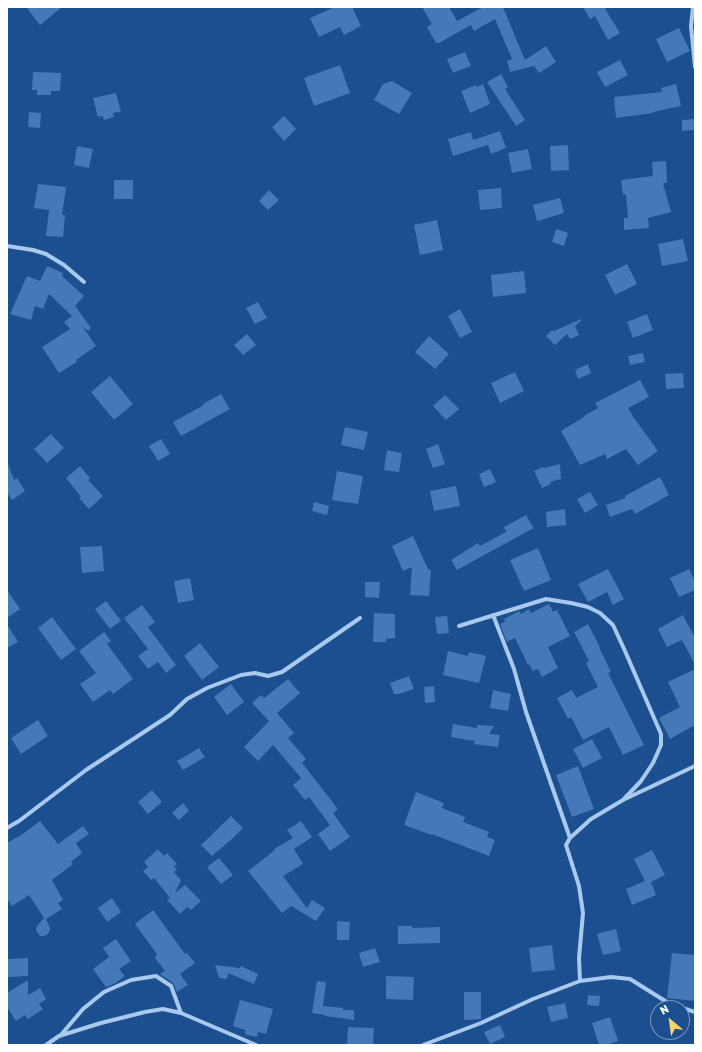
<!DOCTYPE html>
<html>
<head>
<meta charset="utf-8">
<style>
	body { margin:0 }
	#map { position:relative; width:702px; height:1052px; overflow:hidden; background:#1b4f8f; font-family:Rubik,sans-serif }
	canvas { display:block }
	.frame { position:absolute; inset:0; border:8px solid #fff; pointer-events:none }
	.north { position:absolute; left:650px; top:1000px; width:40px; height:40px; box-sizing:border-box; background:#1b4f8f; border:1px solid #7695bc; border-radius:50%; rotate:331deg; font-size:11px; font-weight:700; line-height:16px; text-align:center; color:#fff }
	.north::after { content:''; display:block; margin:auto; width:14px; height:18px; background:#ffd166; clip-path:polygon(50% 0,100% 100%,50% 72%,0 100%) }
</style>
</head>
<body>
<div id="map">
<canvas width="702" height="1052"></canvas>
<div class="frame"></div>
<div class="north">N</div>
</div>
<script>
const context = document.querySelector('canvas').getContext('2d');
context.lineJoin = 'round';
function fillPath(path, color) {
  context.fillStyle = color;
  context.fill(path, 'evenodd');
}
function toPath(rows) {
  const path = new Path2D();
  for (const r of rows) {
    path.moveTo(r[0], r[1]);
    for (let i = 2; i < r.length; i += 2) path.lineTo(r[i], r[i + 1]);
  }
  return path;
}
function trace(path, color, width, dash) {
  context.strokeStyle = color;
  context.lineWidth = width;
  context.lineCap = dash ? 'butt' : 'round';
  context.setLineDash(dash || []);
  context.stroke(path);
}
const building = toPath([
	[26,7,62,7,40,25],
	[335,7,352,7,361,26,344,35,340,27,319,37,310,18],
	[422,7,449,7,457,21,483,7,503,7,525,60,546,46,556,62,539,73,534,66,510,72,507,61,512,59,495,19,474,31,471,25,439,43,436,43,427,27,432,24],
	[583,7,608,7,605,9,620,33,608,40,595,16,590,19],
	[679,28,690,51,667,62,656,39],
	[465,52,471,66,453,73,447,59],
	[620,60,628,75,605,87,597,72],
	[340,65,350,93,314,106,304,78],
	[33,72,61,73,60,91,51,91,51,95,37,95,37,90,32,90],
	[501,74,508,87,505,89,525,120,516,126,487,82],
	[392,81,412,93,399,114,374,100,383,84],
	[483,84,490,104,470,113,461,91,476,85,477,87],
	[676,84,681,106,653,112,653,113,616,118,614,97,662,92,661,88],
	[116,93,121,112,113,113,114,117,104,120,103,116,98,117,93,98],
	[29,112,41,113,40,128,28,127],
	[284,116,296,129,284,141,272,127],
	[694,119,694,130,682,131,682,120],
	[500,131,506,148,491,154,488,145,453,156,448,139,471,132,473,140],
	[568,145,569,170,551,171,550,146],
	[77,146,93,149,89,168,74,165],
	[528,149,532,169,512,173,508,153],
	[666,161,667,183,663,183,671,212,648,218,649,228,624,230,624,218,628,218,626,194,623,195,621,180,653,176,652,162],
	[114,180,133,180,133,199,114,199],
	[38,184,66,187,62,215,65,215,63,237,46,236,49,210,34,208],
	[501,188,502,208,480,210,478,190],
	[269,190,279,200,268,210,259,201],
	[560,198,564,213,537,221,533,205],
	[437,220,443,250,420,255,414,225],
	[556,229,568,233,564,246,552,242],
	[683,239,688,261,662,266,658,244],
	[627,264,637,284,615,295,605,275],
	[47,266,63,273,62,276,84,296,75,306,91,328,88,331,82,326,96,346,76,360,77,362,59,373,42,347,70,329,64,322,72,316,49,294,43,309,35,306,31,320,10,314,27,276,40,281],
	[524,271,526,293,493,297,491,275],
	[258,302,267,318,255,324,246,308],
	[460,309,472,332,460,338,448,316],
	[647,314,653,330,633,338,627,322],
	[581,319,582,320,575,326,579,335,570,339,567,334,555,345,546,336,552,330,554,331],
	[247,334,256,345,243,355,234,345],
	[429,336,449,354,435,369,415,352],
	[643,353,645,362,630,365,628,356],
	[588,364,591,373,578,379,575,370],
	[515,372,524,391,500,403,491,383],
	[683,373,684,388,666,389,665,374],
	[110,376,133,404,114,420,91,392],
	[640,380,649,397,628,408,634,418,658,451,638,465,626,449,607,459,605,454,580,465,561,431,584,417,584,416,598,408,595,403],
	[221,394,230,409,181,436,173,422,204,405,203,404],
	[445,395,459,409,446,420,433,406],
	[345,427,368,432,364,450,341,445],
	[51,434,64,448,47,463,34,449],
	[161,439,170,454,158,461,149,446],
	[438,444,445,464,433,468,426,449],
	[387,450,402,453,399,472,384,470],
	[7,464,8,464,14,480,17,478,25,491,12,500,7,492],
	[560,464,561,479,550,482,551,484,542,488,534,471,543,467,544,468],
	[80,466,90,478,88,480,103,496,89,509,79,498,81,497,66,478],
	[490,469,496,482,484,487,479,474],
	[337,471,363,476,358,504,332,500],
	[660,477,669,495,635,514,632,509,610,517,606,505,626,498,625,496],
	[456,486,460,506,434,511,430,491],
	[590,492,598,505,585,513,577,499],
	[314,502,329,506,327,515,312,511],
	[565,509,566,525,547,527,546,512],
	[526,515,534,529,530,529,530,530,457,570,451,560,478,543,480,546,506,532,504,527],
	[413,536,428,569,431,570,429,596,410,595,412,567,403,571,392,546],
	[102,546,104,571,82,573,80,547],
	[538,548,551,580,524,591,510,560],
	[608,569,624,599,613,605,607,592,588,602,578,584],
	[689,569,695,582,695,590,679,597,670,578],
	[190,578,194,600,178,603,174,581],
	[365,582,380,582,379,598,365,597],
	[7,590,20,609,7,618],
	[106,601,121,621,110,629,95,609],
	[549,604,553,612,557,610,570,636,548,647,558,668,542,677,538,669,533,671,529,664,528,665,515,638,507,642,500,624,505,622,504,619,519,611,521,614,529,609,531,613],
	[142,605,155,622,148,627,176,665,166,673,158,662,148,669,138,656,148,649,124,618],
	[374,613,395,614,395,638,386,639,386,642,373,642],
	[683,615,695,638,695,665,682,640,667,647,658,629],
	[447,616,449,633,437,634,435,617],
	[52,617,76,649,61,660,38,628],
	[7,624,18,642,7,648],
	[588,624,600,647,599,647,611,672,608,673,644,745,623,755,609,727,583,740,571,717,568,719,557,698,572,690,576,698,598,687,586,663,589,661,574,632],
	[104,632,111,641,107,644,133,679,113,694,110,690,93,702,80,684,96,673,79,651],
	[200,643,219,667,202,680,184,656],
	[448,651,468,656,469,652,486,656,479,683,443,675],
	[695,669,695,725,670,739,659,718,680,707,668,682],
	[409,676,414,689,399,694,394,694,390,683],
	[288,679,300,693,277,713,294,733,288,738,306,759,302,763,338,809,333,813,350,837,330,851,318,834,330,825,309,797,305,800,293,785,301,778,273,745,258,761,244,747,269,721,252,703,261,695,264,698],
	[231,684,244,702,227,715,214,697],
	[434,686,435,702,425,703,424,687],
	[493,690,511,694,508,711,490,708],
	[38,720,48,736,21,754,11,738],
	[453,724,477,728,477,725,494,726,489,734,500,735,498,747,474,744,475,741,451,737],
	[592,739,602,758,583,768,573,749],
	[199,748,205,757,183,770,177,761],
	[578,766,594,809,572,817,556,775],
	[152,790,162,802,148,814,138,802],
	[416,792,444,803,442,808,465,817,463,822,489,832,487,837,495,840,489,856,432,834,432,835,404,825],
	[183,803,189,811,179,820,172,813],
	[231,816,243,828,232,839,212,856,201,845],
	[40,821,58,844,83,826,89,834,76,843,82,853,71,862,73,864,52,880,63,900,58,903,62,909,46,919,50,928,50,930,48,934,44,936,40,936,37,932,36,930,37,926,44,918,29,895,12,906,7,899,7,843,17,837,17,838],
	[301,821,312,837,294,849,303,864,283,876,307,908,312,900,325,908,316,921,291,906,282,913,248,871,275,850,274,849,293,838,287,830],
	[158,849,164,856,167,853,177,864,174,866,177,870,174,872,181,880,175,893,185,885,201,901,191,910,187,907,180,914,167,900,170,898,154,878,151,880,143,871,148,867,144,862],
	[652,850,665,875,651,882,656,895,632,905,626,889,645,881,634,859],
	[219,858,233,875,221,884,207,867],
	[112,898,121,912,107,922,98,908],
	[153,910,185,954,187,953,195,963,180,974,188,985,177,992,173,983,160,974,165,971,155,958,157,954,135,924],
	[337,921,350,922,349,940,337,940],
	[398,926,412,926,412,928,440,927,440,943,398,944],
	[616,929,621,951,603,955,597,934],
	[116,939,131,961,119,969,125,976,114,984,106,987,93,969,109,957,103,948],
	[552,945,555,970,532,972,529,948],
	[375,948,380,962,363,967,359,953],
	[672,953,695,955,695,1001,667,998],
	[28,958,28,976,8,977,8,959],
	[215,965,240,968,241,966,258,974,254,984,228,973,227,979,219,978],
	[386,976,414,977,413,1000,386,999],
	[28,980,28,995,40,988,46,999,39,1004,43,1009,28,1019,25,1015,16,1021,7,1007,7,993],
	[317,981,326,982,323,1006,343,1008,343,1010,354,1010,354,1020,325,1016,325,1015,312,1013],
	[464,992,481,992,481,1019,464,1020],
	[588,995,600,996,599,1006,587,1005],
	[240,1000,273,1009,266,1034,258,1032,257,1037,245,1034,245,1030,233,1026],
	[565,1003,568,1018,551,1022,547,1007],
	[610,1017,618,1041,606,1045,599,1045,592,1023],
	[500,1025,505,1037,490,1044,484,1032],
	[348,1027,374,1028,373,1045,347,1045]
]);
const street = toPath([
	[693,7,691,26,695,67],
	[7,246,33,250,46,254,64,265,84,282],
	[493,615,514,669,526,712,570,838],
	[459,626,546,599,571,603,588,607,600,613,613,625,625,651,661,734,661,745,653,763,641,781,623,800,591,819,570,838,566,845,579,886,583,913,579,958,580,981],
	[625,799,695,766],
	[7,828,19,821,86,770,170,715,187,699,207,688,241,675,255,673,268,676,282,672,360,618],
	[682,1008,695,1012],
	[60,1036,83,1009,104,992,131,980,156,976,171,986,181,1013],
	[46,1045,59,1036,101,1023,145,1012,163,1009,181,1013,256,1045],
	[423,1045,481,1023,533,999,580,981,611,977,630,979,670,1004,682,1008]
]);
fillPath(building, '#4478b7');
trace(street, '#a9c9ee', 4);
</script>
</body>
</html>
